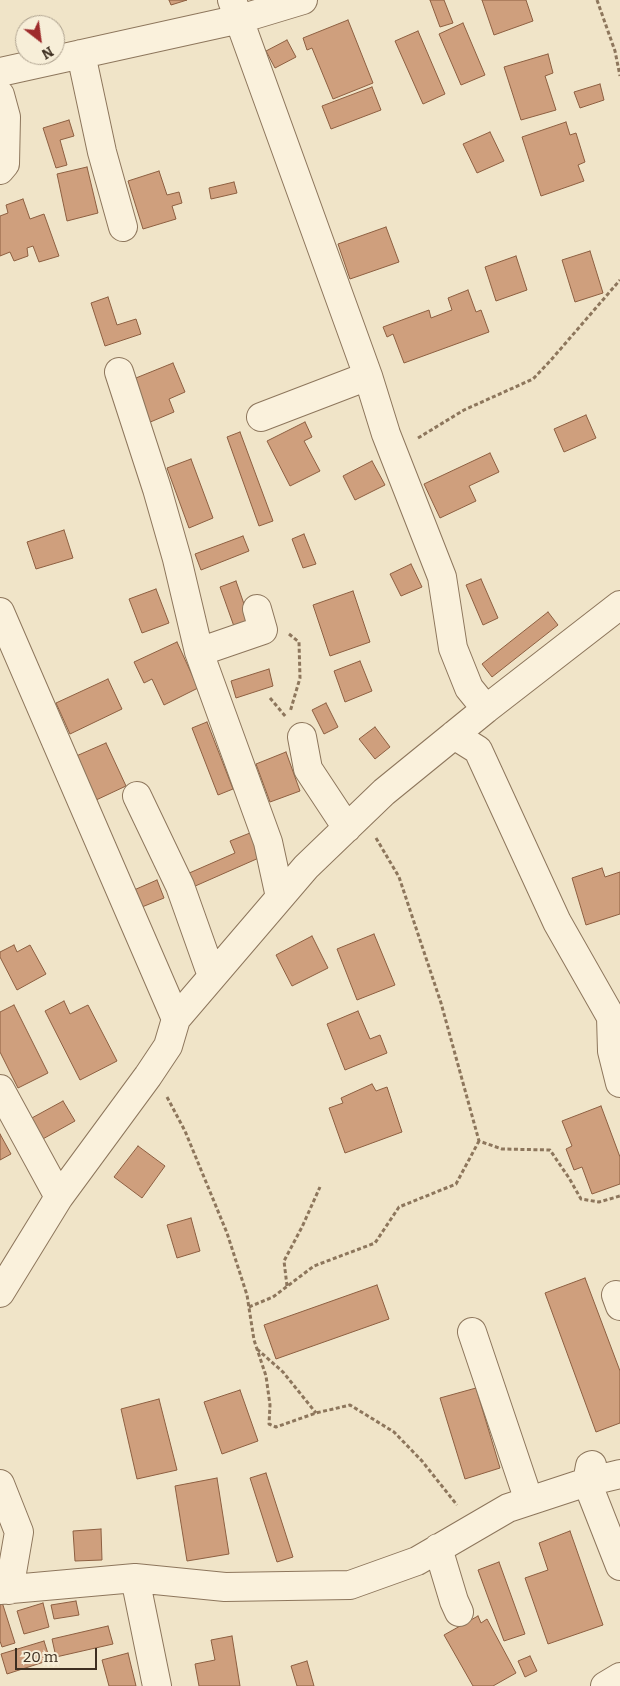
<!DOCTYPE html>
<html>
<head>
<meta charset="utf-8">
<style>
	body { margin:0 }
	#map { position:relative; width:620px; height:1686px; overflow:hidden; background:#f0e4c8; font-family:Bitter,serif }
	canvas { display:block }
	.north { position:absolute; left:15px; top:15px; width:50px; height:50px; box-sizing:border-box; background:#f7eed8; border:1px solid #ada18e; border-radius:50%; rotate:150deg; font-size:14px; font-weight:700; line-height:20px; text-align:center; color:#3d2e20 }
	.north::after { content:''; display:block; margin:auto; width:18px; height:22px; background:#9e2a2b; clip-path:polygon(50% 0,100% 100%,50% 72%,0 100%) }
	.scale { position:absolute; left:15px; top:1648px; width:82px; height:22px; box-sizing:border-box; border:2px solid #3d2e20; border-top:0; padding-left:6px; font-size:15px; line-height:18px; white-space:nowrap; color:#3d2e20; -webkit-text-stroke:4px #f7eed8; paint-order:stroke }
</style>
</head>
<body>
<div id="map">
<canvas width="620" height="1686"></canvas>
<div class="north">N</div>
<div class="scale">20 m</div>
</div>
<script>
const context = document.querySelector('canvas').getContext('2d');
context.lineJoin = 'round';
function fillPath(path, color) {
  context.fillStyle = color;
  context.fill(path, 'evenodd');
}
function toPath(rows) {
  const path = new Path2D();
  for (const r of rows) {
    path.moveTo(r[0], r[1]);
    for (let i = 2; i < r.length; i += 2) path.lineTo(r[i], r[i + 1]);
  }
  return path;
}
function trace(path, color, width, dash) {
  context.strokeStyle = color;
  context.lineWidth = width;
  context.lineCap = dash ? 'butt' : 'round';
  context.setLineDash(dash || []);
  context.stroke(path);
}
const building = toPath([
	[169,0,187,0,171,5,169,0],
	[430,0,444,0,453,23,440,27,430,0],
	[482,0,526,0,533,21,494,35,482,0],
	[348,20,373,83,333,99,312,48,307,50,303,38,348,20],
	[463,23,485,75,461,85,439,34,463,23],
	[418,31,445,94,423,104,395,41,418,31],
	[287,40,296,57,275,68,266,51,287,40],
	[548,54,553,73,545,76,556,110,521,120,504,67,548,54],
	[600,84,604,100,580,108,574,92,600,84],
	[372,87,381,110,331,129,322,106,372,87],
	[69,120,74,136,60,140,67,165,56,168,43,128,69,120],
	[566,122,570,135,576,133,585,162,578,165,584,181,541,196,522,137,566,122],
	[490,132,504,161,477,173,463,144,490,132],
	[87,167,98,213,67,221,57,174,87,167],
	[159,171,167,195,179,192,182,203,172,206,176,219,143,229,128,181,159,171],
	[234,182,237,193,211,199,209,188,234,182],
	[23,199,30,219,44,214,59,256,39,262,33,246,27,248,28,256,14,261,10,252,0,256,0,216,8,213,6,205,23,199],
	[386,227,399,262,350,279,338,244,386,227],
	[590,251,603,293,575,302,562,260,590,251],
	[516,256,527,290,496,301,485,267,516,256],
	[468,290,476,312,481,310,489,332,404,363,393,334,387,337,383,327,429,310,431,318,452,310,448,298,468,290],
	[108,297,117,325,136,319,141,334,105,346,91,303,108,297],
	[173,363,185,392,169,399,174,412,148,423,131,380,173,363],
	[586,415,596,438,564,452,554,429,586,415],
	[305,422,312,437,304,441,320,471,290,486,267,441,305,422],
	[240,432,273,521,259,526,227,437,240,432],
	[490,453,499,472,469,486,476,501,440,518,424,484,490,453],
	[191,459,213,518,189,528,167,468,191,459],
	[372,461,385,485,355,500,343,476,372,461],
	[64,530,73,558,36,569,27,542,64,530],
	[304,534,316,564,303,568,292,539,304,534],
	[243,536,249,551,201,570,195,554,243,536],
	[411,564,422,587,401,596,390,574,411,564],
	[481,579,498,618,483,625,466,585,481,579],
	[236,581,252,627,236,632,220,587,236,581],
	[156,589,169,623,142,633,129,599,156,589],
	[353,591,370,642,330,656,313,605,353,591],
	[548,612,558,625,492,677,482,664,548,612],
	[177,642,198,688,164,705,152,679,144,683,134,662,177,642],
	[360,661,372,691,345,702,334,671,360,661],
	[269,669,273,686,236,698,231,681,269,669],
	[108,679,122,709,70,734,56,703,108,679],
	[326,703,338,727,324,734,312,710,326,703],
	[207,722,233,789,218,795,192,728,207,722],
	[375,727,390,747,375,759,359,739,375,727],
	[106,743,126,786,94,801,74,757,106,743],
	[286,752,300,791,270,802,256,764,286,752],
	[250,833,261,857,193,887,187,874,235,853,230,841,250,833],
	[602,868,605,877,620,872,620,914,586,925,572,878,602,868],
	[157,880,164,898,142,907,134,890,157,880],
	[374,934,395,985,357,1000,337,949,374,934],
	[312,936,328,968,292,986,276,955,312,936],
	[14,945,17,952,30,945,46,974,17,990,0,957,0,952,14,945],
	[64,1001,70,1014,88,1005,117,1061,80,1080,45,1011,64,1001],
	[14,1005,48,1073,18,1088,0,1052,0,1012,14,1005],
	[358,1011,370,1039,380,1035,387,1053,345,1070,327,1024,358,1011],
	[372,1084,376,1091,387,1087,402,1132,345,1153,329,1108,343,1103,341,1098,372,1084],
	[63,1101,75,1121,41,1140,30,1119,63,1101],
	[601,1106,620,1157,620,1184,592,1194,582,1167,574,1170,566,1149,572,1146,562,1121,601,1106],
	[0,1134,11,1154,0,1160,0,1134],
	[138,1146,165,1166,142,1198,114,1177,138,1146],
	[191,1218,200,1251,177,1258,167,1225,191,1218],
	[585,1278,620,1371,620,1423,596,1432,545,1293,585,1278],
	[377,1285,389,1319,276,1359,264,1325,377,1285],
	[476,1388,500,1468,465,1479,440,1398,476,1388],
	[240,1390,258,1441,222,1454,204,1402,240,1390],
	[159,1399,177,1470,137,1479,121,1409,159,1399],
	[266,1473,293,1557,277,1562,250,1478,266,1473],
	[217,1478,229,1554,187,1561,175,1486,217,1478],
	[101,1529,102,1560,75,1561,73,1531,101,1529],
	[570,1531,603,1625,548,1644,525,1578,548,1570,539,1543,570,1531],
	[499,1562,525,1634,504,1641,478,1570,499,1562],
	[76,1601,79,1615,54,1619,51,1605,76,1601],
	[2,1602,15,1643,2,1647,0,1641,0,1603,2,1602],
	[43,1603,49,1627,24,1634,17,1611,43,1603],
	[478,1616,481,1623,487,1619,516,1673,493,1686,473,1686,444,1635,478,1616],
	[108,1626,113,1644,56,1657,52,1639,108,1626],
	[232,1636,240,1686,199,1686,195,1664,215,1660,211,1640,232,1636],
	[44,1641,50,1660,7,1674,1,1654,44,1641],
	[128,1653,136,1686,109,1686,102,1660,128,1653],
	[530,1656,537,1671,525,1677,518,1661,530,1656],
	[307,1661,314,1686,297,1686,291,1666,307,1661]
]);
const path = toPath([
	[597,0,615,51,620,76],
	[418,438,464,410,533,379,551,360,620,280],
	[289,634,299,642,300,678,290,712],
	[270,698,286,717],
	[376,838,399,877,441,1003,479,1141,502,1149,550,1150,569,1178,581,1199,599,1202,620,1196],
	[167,1097,185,1131,227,1233,247,1295,254,1340,266,1376,270,1405,269,1424,276,1427,316,1413,350,1405,394,1432,422,1461,457,1505],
	[287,1286,284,1261,302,1227,320,1187],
	[249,1307,273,1297,314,1266,375,1243,399,1207,456,1184,479,1141],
	[257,1349,283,1372,316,1413]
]);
const minor = toPath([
	[232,0,368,376,386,434,442,577,453,648,469,688,486,709],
	[81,54,102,152,123,227],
	[0,72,240,19,303,0],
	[0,95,6,117,5,164,0,170],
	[119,372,157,489,177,559,199,652,268,842,280,897],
	[261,417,368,376],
	[0,612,176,1019],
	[199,652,263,630,257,609],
	[454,735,478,750,557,922,611,1017,612,1051,620,1083],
	[302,737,308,769,347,828],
	[137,796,180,886,212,976],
	[0,1089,59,1197],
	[0,1293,59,1197,148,1076,168,1046,176,1019,306,867,384,792,486,709,620,605],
	[616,1295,620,1306],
	[472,1332,529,1501],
	[592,1465,590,1466,587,1482,620,1566],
	[0,1484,19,1532,9,1590],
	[438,1548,454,1601,459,1612],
	[135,1578,157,1686],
	[0,1590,135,1578,225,1587,350,1585,417,1561,508,1508,587,1482,620,1474],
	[605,1686,620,1677]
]);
fillPath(building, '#cf9f7d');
trace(building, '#8d5f41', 1);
trace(minor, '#8d765c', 30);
trace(path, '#8d765c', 3, [4, 2.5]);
trace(minor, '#faf1dc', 28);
</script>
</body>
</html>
